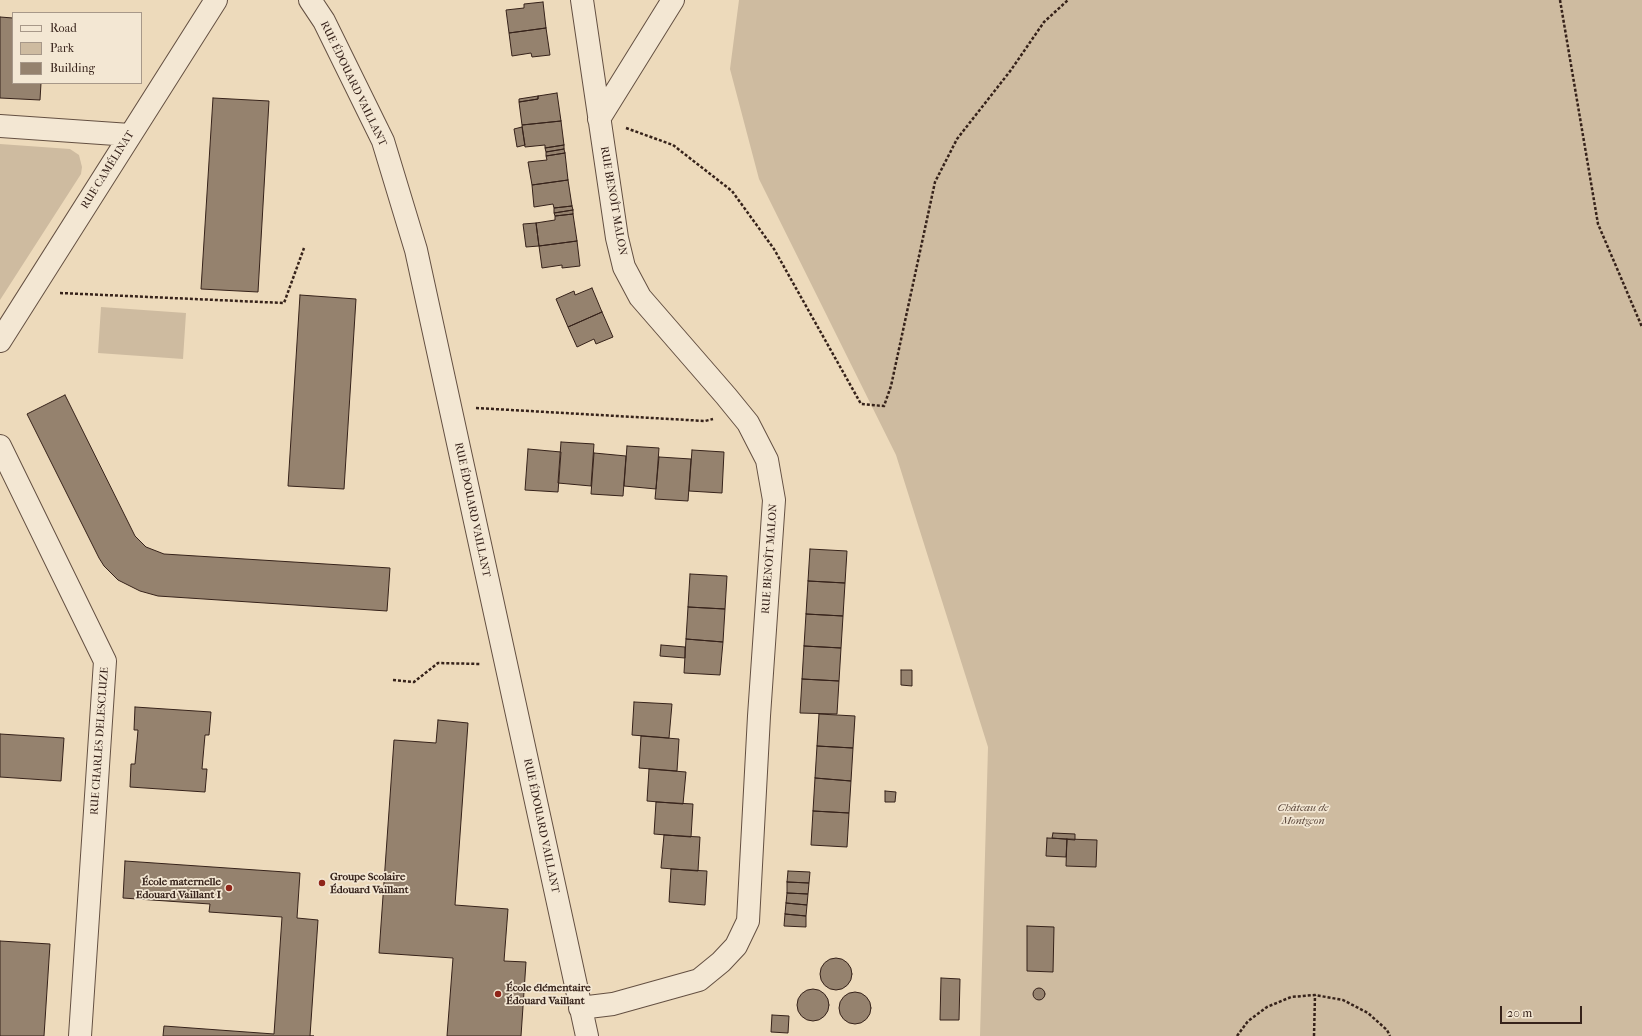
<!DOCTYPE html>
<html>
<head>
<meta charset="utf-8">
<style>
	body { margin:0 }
	#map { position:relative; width:1642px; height:1036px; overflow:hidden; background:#eddabb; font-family:"IM FELL French Canon",serif }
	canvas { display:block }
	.legend { position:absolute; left:12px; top:12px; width:130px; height:72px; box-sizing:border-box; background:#f3e7d3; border:1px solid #a79889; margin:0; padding:5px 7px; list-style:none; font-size:12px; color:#36221a }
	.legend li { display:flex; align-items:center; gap:8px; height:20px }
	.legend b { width:20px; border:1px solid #a79889 }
	.scale { position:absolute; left:1500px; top:1006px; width:82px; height:18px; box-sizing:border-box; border:2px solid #36221a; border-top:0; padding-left:5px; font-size:12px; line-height:14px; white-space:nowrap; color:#36221a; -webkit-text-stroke:3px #f3e7d3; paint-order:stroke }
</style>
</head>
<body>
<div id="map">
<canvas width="1642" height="1036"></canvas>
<ul class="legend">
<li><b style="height:5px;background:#f3e7d3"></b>Road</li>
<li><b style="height:11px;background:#cebba0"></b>Park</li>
<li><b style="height:11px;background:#95826e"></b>Building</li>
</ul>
<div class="scale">20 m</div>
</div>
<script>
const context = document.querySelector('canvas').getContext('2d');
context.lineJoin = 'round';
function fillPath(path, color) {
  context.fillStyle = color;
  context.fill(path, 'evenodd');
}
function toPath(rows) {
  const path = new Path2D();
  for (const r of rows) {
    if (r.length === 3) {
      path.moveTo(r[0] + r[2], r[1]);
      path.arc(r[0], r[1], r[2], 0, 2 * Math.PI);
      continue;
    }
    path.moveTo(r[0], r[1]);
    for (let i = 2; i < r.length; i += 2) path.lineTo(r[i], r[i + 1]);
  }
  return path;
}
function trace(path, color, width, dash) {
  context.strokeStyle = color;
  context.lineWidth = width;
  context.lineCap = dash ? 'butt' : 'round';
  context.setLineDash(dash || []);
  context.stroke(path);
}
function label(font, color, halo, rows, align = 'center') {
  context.font = font + ' "IM FELL French Canon",serif';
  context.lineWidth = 3.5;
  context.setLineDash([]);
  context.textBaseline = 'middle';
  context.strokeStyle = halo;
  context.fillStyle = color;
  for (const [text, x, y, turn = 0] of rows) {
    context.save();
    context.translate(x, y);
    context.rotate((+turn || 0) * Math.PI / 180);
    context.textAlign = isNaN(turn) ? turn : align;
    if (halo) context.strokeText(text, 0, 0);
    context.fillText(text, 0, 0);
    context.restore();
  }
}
const green = toPath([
	[739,0,1642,0,1642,1036,980,1036,988,747,896,455,759,179,730,69],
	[0,144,70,149,79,155,82,167,81,174,0,300],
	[101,307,186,313,183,359,98,353]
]);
const building = toPath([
	[543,2,546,28,509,33,506,10,524,8,524,4,543,2],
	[0,17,13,18,13,83,41,83,40,100,0,98,0,17],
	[546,28,550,55,532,57,531,53,512,56,509,33,546,28],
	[557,93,561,121,522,125,519,102,538,99,538,96,557,93],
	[538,96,538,99,519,102,519,99,538,96],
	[213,98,269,101,258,292,201,289,213,98],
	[561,121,564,145,545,148,545,145,525,147,522,125,561,121],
	[522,127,525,145,517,147,514,129,522,127],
	[564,145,564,149,546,152,545,148,564,145],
	[564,149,565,153,546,156,546,152,564,149],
	[565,153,568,180,532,185,528,162,547,160,546,156,565,153],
	[568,180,572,206,554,208,553,204,534,207,532,185,568,180],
	[572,206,573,210,554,213,554,208,572,206],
	[573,210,573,214,555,216,554,213,573,210],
	[573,214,577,241,539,246,536,223,555,220,555,216,573,214],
	[536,223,539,246,526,247,523,224,536,223],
	[577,241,580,266,562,268,562,265,542,268,539,246,577,241],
	[592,288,602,312,568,327,556,299,574,291,575,295,592,288],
	[300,295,356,299,344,489,288,486,300,295],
	[602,312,613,337,596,344,594,339,577,347,568,327,602,312],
	[65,395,135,536,146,547,164,554,390,568,387,611,158,596,140,591,118,580,104,566,99,558,27,414,65,395],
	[561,442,594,444,591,486,558,483,561,442],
	[627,446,659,448,656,489,624,486,627,446],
	[528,449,561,452,558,492,525,490,528,449],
	[692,450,724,452,722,493,689,491,692,450],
	[594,453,626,456,623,496,591,494,594,453],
	[659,457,691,459,688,501,655,499,659,457],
	[810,549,847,551,845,583,808,581,810,549],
	[690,574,727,576,725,609,688,607,690,574],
	[808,581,845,583,843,616,806,614,808,581],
	[688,607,725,609,723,642,686,639,688,607],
	[806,614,843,616,841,648,804,646,806,614],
	[686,639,723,642,720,675,684,673,686,639],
	[661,645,685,647,685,658,660,656,661,645],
	[804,646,841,648,839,681,802,679,804,646],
	[901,670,912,670,912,686,901,685,901,670],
	[802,679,839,681,837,714,800,713,802,679],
	[634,702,672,704,669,738,632,735,634,702],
	[135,707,211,712,209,735,205,735,202,769,207,769,205,792,130,787,131,764,135,764,138,730,134,730,135,707],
	[819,714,855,716,853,748,817,746,819,714],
	[438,720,468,723,455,905,508,909,504,961,526,962,521,1036,447,1036,453,958,379,953,394,740,436,743,438,720],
	[0,734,64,738,61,781,0,777,0,734],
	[641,736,679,739,677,771,639,768,641,736],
	[817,746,853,748,851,781,815,778,817,746],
	[649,769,686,772,683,804,647,801,649,769],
	[815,778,851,781,849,813,813,811,815,778],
	[885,791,896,792,895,802,885,802,885,791],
	[656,802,693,804,691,837,654,834,656,802],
	[813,811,849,813,847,847,811,845,813,811],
	[1053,833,1075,834,1075,840,1052,838,1053,833],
	[664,835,700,837,698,871,661,868,664,835],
	[1047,838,1067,839,1066,857,1046,856,1047,838],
	[1067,839,1097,840,1096,867,1066,866,1067,839],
	[125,861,300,873,297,918,318,920,310,1036,314,1036,163,1036,164,1026,274,1034,282,917,209,912,210,904,123,898,125,861],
	[671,869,707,871,705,905,669,902,671,869],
	[788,871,810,872,809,883,787,882,788,871],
	[787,882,809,883,808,894,787,893,787,882],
	[787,893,808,894,807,905,786,903,787,893],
	[786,903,807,905,806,916,785,914,786,903],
	[785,914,806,916,806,927,784,926,785,914],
	[1027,926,1054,927,1053,972,1027,971,1027,926],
	[0,941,50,944,44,1036,0,1036,0,941],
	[836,974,16],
	[941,978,960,979,959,1020,940,1020,941,978],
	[1039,994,6],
	[813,1005,16],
	[855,1008,16],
	[772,1015,789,1016,788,1033,771,1032,772,1015]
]);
const path = toPath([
	[1560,0,1598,224,1642,327],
	[626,128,673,145,732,191,774,249,861,404,884,406,891,386,935,182,957,139,1011,70,1044,22,1068,0],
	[60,293,284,303,304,248],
	[476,408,705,421,713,419],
	[393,680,414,682,438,663,481,664],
	[1237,1036,1248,1021,1267,1007,1291,997,1315,995,1343,1000,1368,1013,1387,1030,1390,1036],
	[1314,1036,1315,995]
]);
const street = toPath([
	[310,0,324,21,383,141,416,250,587,1036],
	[599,119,673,0],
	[0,126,130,135],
	[0,341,216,0],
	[0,446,105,661,80,1036],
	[580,1008,613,1004,699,980,721,962,736,946,748,921,759,716,774,500,767,460,748,423,726,396,640,297,624,267,617,238,582,0]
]);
const markers = [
	[322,883,4,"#8f2418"],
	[229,888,4,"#8f2418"],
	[498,994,4,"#8f2418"]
];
const streetNames = [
	["RUE ÉDOUARD VAILLANT",353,84,64],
	["RUE CAMÉLINAT",108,170,-58],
	["RUE BENOÎT MALON",613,201,80],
	["RUE ÉDOUARD VAILLANT",472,510,78],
	["RUE BENOÎT MALON",770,559,-86],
	["RUE CHARLES DELESCLUZE",100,741,-86],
	["RUE ÉDOUARD VAILLANT",541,826,78]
];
const parkNames = [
	["Château de",1303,808],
	["Montgeon",1303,821]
];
const poiNames = [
	["Groupe Scolaire",330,877],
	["Édouard Vaillant",330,890],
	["École maternelle",221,882,"right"],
	["Edouard Vaillant I",221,895,"right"],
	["École élémentaire",506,988],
	["Édouard Vaillant",506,1001]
];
fillPath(green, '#cebba0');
fillPath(building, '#95826e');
trace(building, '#36221a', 1);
trace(street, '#645042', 24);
trace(path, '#36221a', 2.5, [3, 2]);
trace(street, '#f3e7d3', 22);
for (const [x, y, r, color] of markers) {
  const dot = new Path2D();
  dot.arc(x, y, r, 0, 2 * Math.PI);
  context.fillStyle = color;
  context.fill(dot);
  trace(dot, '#f3e7d3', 1.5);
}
label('11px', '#36221a', '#f3e7d3', streetNames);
label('italic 11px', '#5c483c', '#f3e7d3', parkNames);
label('bold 11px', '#36221a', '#f3e7d3', poiNames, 'left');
</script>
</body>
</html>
